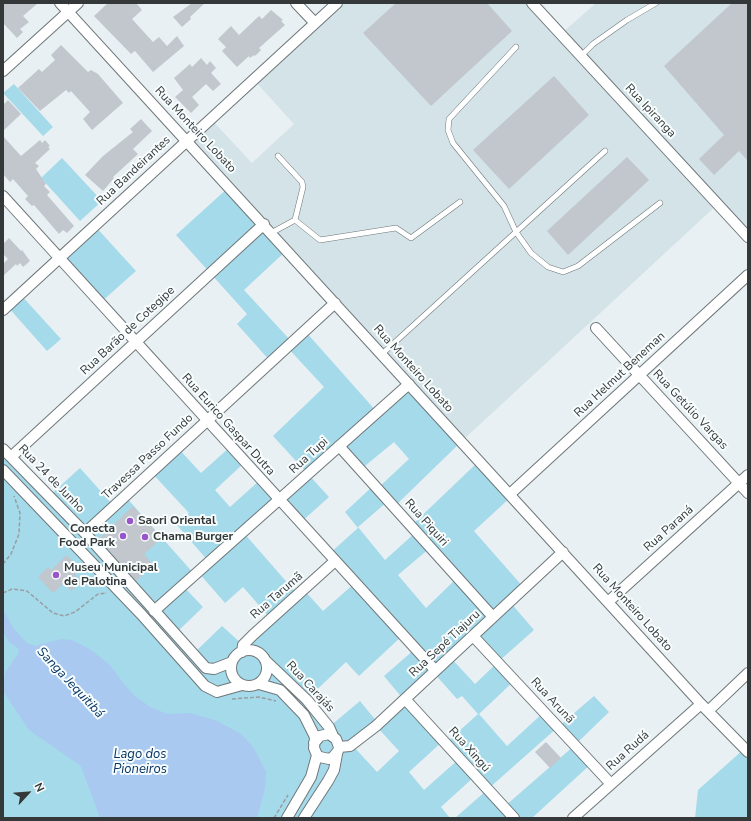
<!DOCTYPE html>
<html>
<head>
<meta charset="utf-8">
<style>
	body { margin:0 }
	#map { position:relative; width:751px; height:821px; overflow:hidden; background:#e8f0f3; font-family:"Nunito Sans",sans-serif }
	canvas { display:block }
	.frame { position:absolute; inset:0; border:4px solid #353839; pointer-events:none }
	.north { position:absolute; left:8px; top:773px; width:40px; height:40px; -webkit-text-stroke:3px #f8fdfe; paint-order:stroke; rotate:64deg; font-size:11px; font-weight:700; line-height:16px; text-align:center; color:#353839 }
	.north::after { content:''; display:block; margin:auto; width:14px; height:18px; background:#353839; clip-path:polygon(50% 0,100% 100%,50% 72%,0 100%) }
</style>
</head>
<body>
<div id="map">
<canvas width="751" height="821"></canvas>
<div class="frame"></div>
<div class="north">N</div>
</div>
<script>
const context = document.querySelector('canvas').getContext('2d');
context.lineJoin = 'round';
function fillPath(path, color) {
  context.fillStyle = color;
  context.fill(path, 'evenodd');
}
function toPath(rows) {
  const path = new Path2D();
  for (const r of rows) {
    if (r.length === 3) {
      path.moveTo(r[0] + r[2], r[1]);
      path.arc(r[0], r[1], r[2], 0, 2 * Math.PI);
      continue;
    }
    path.moveTo(r[0], r[1]);
    for (let i = 2; i < r.length; i += 2) path.lineTo(r[i], r[i + 1]);
  }
  return path;
}
function trace(path, color, width, dash) {
  context.strokeStyle = color;
  context.lineWidth = width;
  context.lineCap = dash ? 'butt' : 'round';
  context.setLineDash(dash || []);
  context.stroke(path);
}
function label(font, color, halo, rows, align = 'center') {
  context.font = font + ' "Nunito Sans",sans-serif';
  context.lineWidth = 4;
  context.setLineDash([]);
  context.textBaseline = 'middle';
  context.strokeStyle = halo;
  context.fillStyle = color;
  for (const [text, x, y, turn = 0] of rows) {
    context.save();
    context.translate(x, y);
    context.rotate((+turn || 0) * Math.PI / 180);
    context.textAlign = isNaN(turn) ? turn : align;
    if (halo) context.strokeText(text, 0, 0);
    context.fillText(text, 0, 0);
    context.restore();
  }
}
const built = toPath([
	[337,3,532,3,561,34,596,3,748,3,748,237,718,204,462,441,186,139,210,118,252,163,294,124,253,79]
]);
const green = toPath([
	[14,84,53,127,43,136,3,93],
	[62,158,102,201,80,221,41,178],
	[229,187,287,250,244,290,292,342,305,331,377,412,409,384,462,441,394,507,388,501,358,527,385,560,416,532,411,526,479,461,512,496,474,531,524,588,510,602,534,630,498,662,515,680,479,714,507,746,544,712,558,727,594,696,609,712,575,745,592,763,532,818,455,818,487,790,475,776,441,807,450,818,3,818,3,449,49,496,80,468,114,506,125,496,195,575,183,586,203,607,176,633,194,653,222,626,243,645,242,652,248,650,257,652,252,643,253,635,271,619,243,587,225,603,198,572,209,562,176,524,189,513,151,472,177,447,201,473,230,447,244,463,215,490,230,507,260,480,279,500,308,474,273,436,324,387,287,347,271,362,237,324,247,314,176,235],
	[394,442,409,459,377,489,374,485,345,512,358,528,329,554,355,583,323,611,304,590,298,595,243,532,279,500,300,523,329,497,308,474,339,447,360,470],
	[430,548,457,578,426,608,398,575],
	[403,635,415,649,384,676,404,700,378,723,360,701,329,727,307,699,346,662,359,676],
	[473,636,498,662,475,684,450,657],
	[433,672,457,699,462,696,478,714,446,743,459,759,424,790,409,772,443,741,405,699],
	[376,726,399,751,377,772,354,747],
	[558,727,575,745,504,807,488,789],
	[94,225,136,271,100,303,59,258],
	[20,294,61,339,47,351,7,306],
	[744,749,748,752,748,818,695,818,698,790]
]);
const water = toPath([
	[3,610,14,629,27,643,35,646,61,639,72,640,91,650,110,665,123,683,135,696,150,707,167,714,191,713,217,721,241,734,254,748,266,772,265,788,257,818,100,818,81,766,29,730,3,691,5,673,18,654,19,649,9,642,3,632]
]);
const building = toPath([
	[3,3,38,3,23,16,29,22,20,29,23,32,17,38,3,23],
	[108,3,136,3,142,10,132,19,153,42,159,37,167,46,177,36,184,46,153,72,135,51,131,54,94,16],
	[192,3,205,3,190,17,191,19,182,27,173,17],
	[396,3,487,3,512,31,431,106,363,33],
	[732,3,748,3,748,161,739,151,714,175,699,159,724,135,664,66],
	[271,10,283,20,281,21,285,25,259,48,261,50,255,56,254,55,250,58,249,56,237,67,222,51,226,47,218,39,231,26,239,35,259,16,262,19],
	[61,45,88,72,91,70,98,74,123,103,92,130,83,119,90,112,71,91,69,93,66,90,40,111,18,88,39,69,42,72,55,60,51,55],
	[201,58,207,65,210,61,216,68,211,73,221,84,213,91,206,84,192,97,199,105,191,113,175,97,183,90,174,78,190,64,192,67],
	[554,76,589,115,509,189,473,150],
	[8,100,21,114,3,131,3,105],
	[141,119,152,131,133,149,138,154,113,177,114,178,103,191,85,175,103,156,133,132,130,129],
	[3,136,21,156,40,140,42,143,45,140,50,146,48,147,50,149,35,163,39,166,36,169,46,184,44,186,50,192,47,195,74,226,67,233,63,230,59,234,34,205,32,206,25,199,28,196,13,179,10,182,3,174],
	[627,157,649,180,568,255,547,231],
	[9,238,21,251,22,250,30,261,23,267,20,263,17,266,16,264,3,276,3,264,8,259,3,254,3,244],
	[133,506,162,538,144,554,153,565,136,581,99,539],
	[67,555,80,569,75,574,81,582,71,591,64,583,53,593,38,577,48,567,51,570],
	[546,742,561,758,550,768,535,752]
]);
const path = toPath([
	[3,564,11,554,19,534,20,513,14,496],
	[3,593,12,589,27,591,53,613,64,616,75,612,98,594,107,593],
	[232,699,259,697,276,701],
	[274,818,288,795]
]);
const lane = toPath([
	[516,47,449,119,448,130,453,143,504,206,516,232,531,253,548,267,563,272,578,266,660,203],
	[581,56,593,44,627,20,656,3],
	[278,156,302,182,303,187,295,220],
	[271,233,295,220,320,240,396,228,411,238,460,202],
	[382,354,605,151]
]);
const street = toPath([
	[60,3,701,704,748,752],
	[296,3,315,23],
	[532,3,748,237],
	[3,71,78,3],
	[3,196,435,670],
	[3,310,337,3],
	[596,328,748,493],
	[339,446,493,617],
	[3,449,85,533,206,668,214,669,232,662],
	[11,457,264,224],
	[3,470,141,614,205,686,217,692,242,685],
	[510,494,748,275],
	[85,533,335,303],
	[608,602,748,475],
	[154,611,409,384],
	[473,636,611,784],
	[249,668,18],
	[242,652,243,645,253,635,335,561],
	[265,660,307,700,329,727,333,736],
	[259,684,280,690,304,715,315,737,314,748,317,755,320,757,329,759,333,757,338,751,339,747,336,739,329,734,320,736,314,743],
	[405,699,514,818],
	[708,711,748,673],
	[339,747,350,746,376,726,563,552],
	[287,818,311,777,317,755],
	[304,818,328,781,334,770,337,754],
	[573,818,701,704]
]);
const markers = [
	[130,521,4,"#9854c9"],
	[123,536,4,"#9854c9"],
	[145,537,4,"#9854c9"],
	[56,575,4,"#9854c9"]
];
const streetNames = [
	["Rua Ipiranga",650,111,47],
	["Rua Monteiro Lobato",195,130,47],
	["Rua Bandeirantes",134,171,-43],
	["Rua Barão de Cotegipe",128,331,-43],
	["Rua Monteiro Lobato",413,369,48],
	["Rua Helmut Beneman",620,375,-43],
	["Rua Getúlio Vargas",690,410,47],
	["Rua Eurico Gaspar Dutra",228,425,48],
	["Rua Tupi",309,456,-42],
	["Travessa Passo Fundo",148,457,-43],
	["Rua 24 de Junho",51,479,46],
	["Rua Piquiri",426,523,48],
	["Rua Paraná",669,529,-42],
	["Rua Tarumã",277,596,-41],
	["Rua Monteiro Lobato",632,608,48],
	["Rua Sepé Tiajuru",445,644,-43],
	["Rua Carajás",310,687,47],
	["Rua Arunã",552,701,47],
	["Rua Xingú",469,750,48],
	["Rua Rudá",628,751,-42]
];
const poiNames = [
	["Saori Oriental",138,521],
	["Conecta",115,529,"right"],
	["Food Park",115,543,"right"],
	["Chama Burger",153,537],
	["Museu Municipal",64,568],
	["de Palotina",64,582]
];
const waterNames = [
	["Sanga Jequitibá",70,683,47],
	["Lago dos",140,755],
	["Pioneiros",140,770]
];
fillPath(built, '#d3e3e7');
fillPath(green, '#a4daea');
fillPath(water, '#a9c9f0');
fillPath(building, '#c1c7cc');
trace(lane, '#6f7779', 6);
trace(street, '#6f7779', 12);
trace(path, '#999fa1', 1.5, [4, 2]);
trace(lane, '#fff', 5);
trace(street, '#fff', 10);
for (const [x, y, r, color] of markers) {
  const dot = new Path2D();
  dot.arc(x, y, r, 0, 2 * Math.PI);
  context.fillStyle = color;
  context.fill(dot);
  trace(dot, '#f8fdfe', 1.5);
}
label('12px', '#353839', '#f8fdfe', streetNames);
label('bold 12px', '#353839', '#f8fdfe', poiNames, 'left');
label('italic 13px', '#083565', '#f8fdfe', waterNames);
</script>
</body>
</html>
